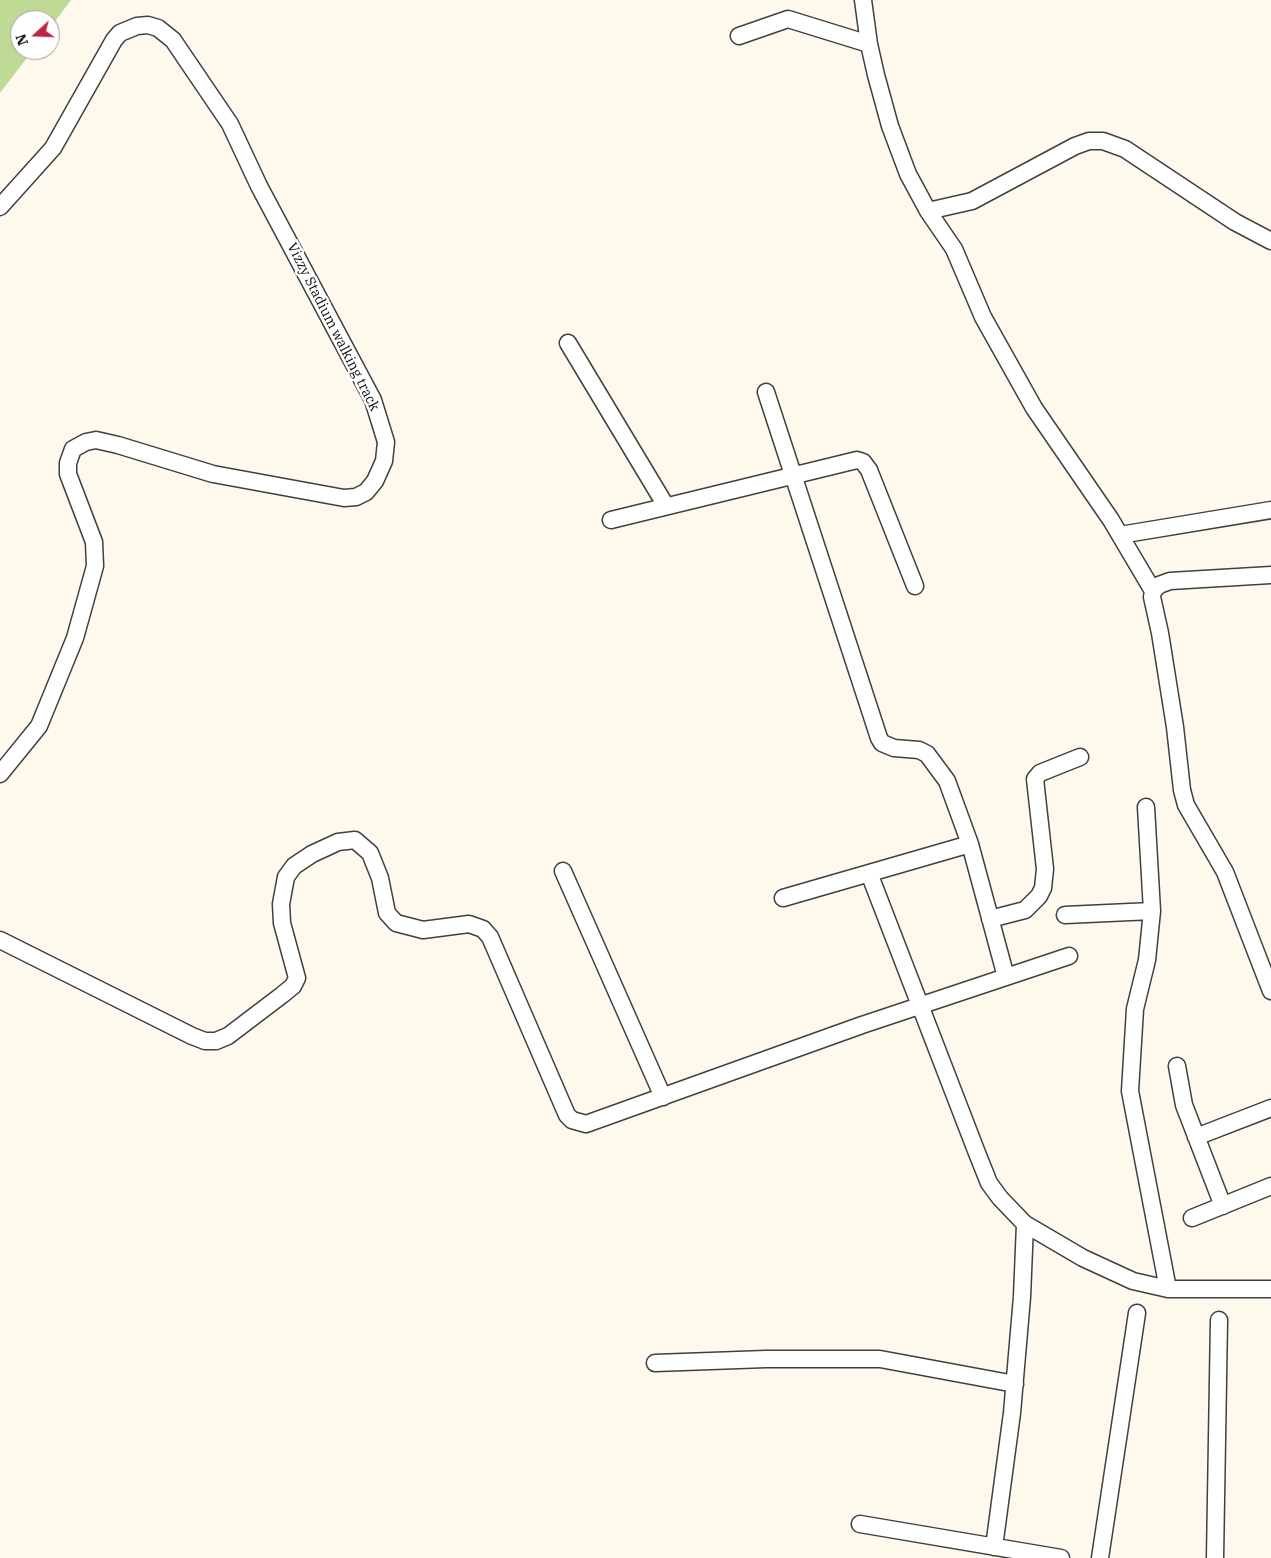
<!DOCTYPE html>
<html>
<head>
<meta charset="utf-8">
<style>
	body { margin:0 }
	#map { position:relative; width:1271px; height:1558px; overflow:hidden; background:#fff8ec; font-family:"IBM Plex Serif",serif }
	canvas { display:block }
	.north { position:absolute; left:10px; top:10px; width:50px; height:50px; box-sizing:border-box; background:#fff; border:1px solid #9e9e9e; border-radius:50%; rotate:250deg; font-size:14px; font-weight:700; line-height:20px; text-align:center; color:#0d0d0d }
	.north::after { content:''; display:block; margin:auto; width:18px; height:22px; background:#bd2444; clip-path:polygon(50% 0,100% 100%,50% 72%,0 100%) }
</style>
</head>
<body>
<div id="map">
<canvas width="1271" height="1558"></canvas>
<div class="north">N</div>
</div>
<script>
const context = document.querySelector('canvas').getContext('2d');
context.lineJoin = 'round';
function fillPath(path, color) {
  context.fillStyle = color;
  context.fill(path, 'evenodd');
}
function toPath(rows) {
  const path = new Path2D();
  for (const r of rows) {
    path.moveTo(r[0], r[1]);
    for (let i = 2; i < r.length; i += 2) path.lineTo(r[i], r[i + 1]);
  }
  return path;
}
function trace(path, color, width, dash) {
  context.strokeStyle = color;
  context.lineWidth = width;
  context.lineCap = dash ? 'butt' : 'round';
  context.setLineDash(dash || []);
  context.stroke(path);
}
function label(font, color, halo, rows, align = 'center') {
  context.font = font + ' "IBM Plex Serif",serif';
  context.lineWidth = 5;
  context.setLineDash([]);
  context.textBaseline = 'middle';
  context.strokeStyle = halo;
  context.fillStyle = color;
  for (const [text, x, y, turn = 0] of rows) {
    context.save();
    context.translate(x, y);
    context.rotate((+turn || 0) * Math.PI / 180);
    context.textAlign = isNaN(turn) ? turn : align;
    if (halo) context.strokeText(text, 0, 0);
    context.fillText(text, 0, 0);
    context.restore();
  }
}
const forest = toPath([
	[0,0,71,0,50,28,50,20,20,20,20,50,33,50,0,93]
]);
const minor = toPath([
	[863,0,869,44,876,75,890,126,908,174,928,211,954,249,983,317,1034,408,1111,520,1153,591],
	[739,36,788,19,869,44],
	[0,207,53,148,114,40,120,33,137,26,148,25,158,28,173,40,230,124,259,186,373,400,386,442,384,461,375,481,366,492,356,497,344,498,213,474,118,445,96,440,86,442,73,449,68,463,68,474,94,542,95,566,75,638,39,726,0,774],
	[928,211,972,201,1075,146,1089,141,1103,141,1125,149,1235,222,1271,241],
	[568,343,666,506],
	[766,392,879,738,882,743,894,748,919,750,927,754,947,781,970,844,1006,977],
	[611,520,857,460,863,462,869,470,915,586],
	[1120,535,1271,510],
	[1271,575,1170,581,1159,585,1153,591,1152,597,1160,633,1175,727,1182,790,1186,805,1225,872,1271,991],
	[1146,807,1152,911,1147,960,1135,1009,1130,1091,1168,1289],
	[563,871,663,1097],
	[869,873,977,1153,989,1183,1000,1198,1025,1224,1083,1258,1133,1281,1168,1289,1271,1289],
	[783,898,970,844],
	[1065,915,1152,911],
	[990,919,1025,910,1039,896,1043,888,1045,869,1035,779,1040,773,1080,757],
	[0,940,192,1036,205,1041,216,1041,228,1036,282,995,293,986,297,978,282,923,281,904,286,877,294,866,312,854,338,842,355,840,370,853,380,878,387,913,396,923,423,930,469,924,483,929,490,937,567,1115,572,1120,586,1124,862,1025,1069,956],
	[1177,1066,1184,1105,1223,1206],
	[1196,1137,1271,1108],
	[1192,1218,1271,1186],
	[655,1363,766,1359,880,1359,1015,1384],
	[860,1524,1061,1558],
	[994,1547,1012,1413,1022,1297,1025,1224],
	[1100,1558,1137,1313],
	[1215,1558,1219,1320]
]);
const streetNames = [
	["Vizzy Stadium walking track",333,327,63]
];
fillPath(forest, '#bfda95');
trace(minor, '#404040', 19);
trace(minor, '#fff', 16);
label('14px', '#0d0d0d', '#fff', streetNames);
</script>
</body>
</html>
